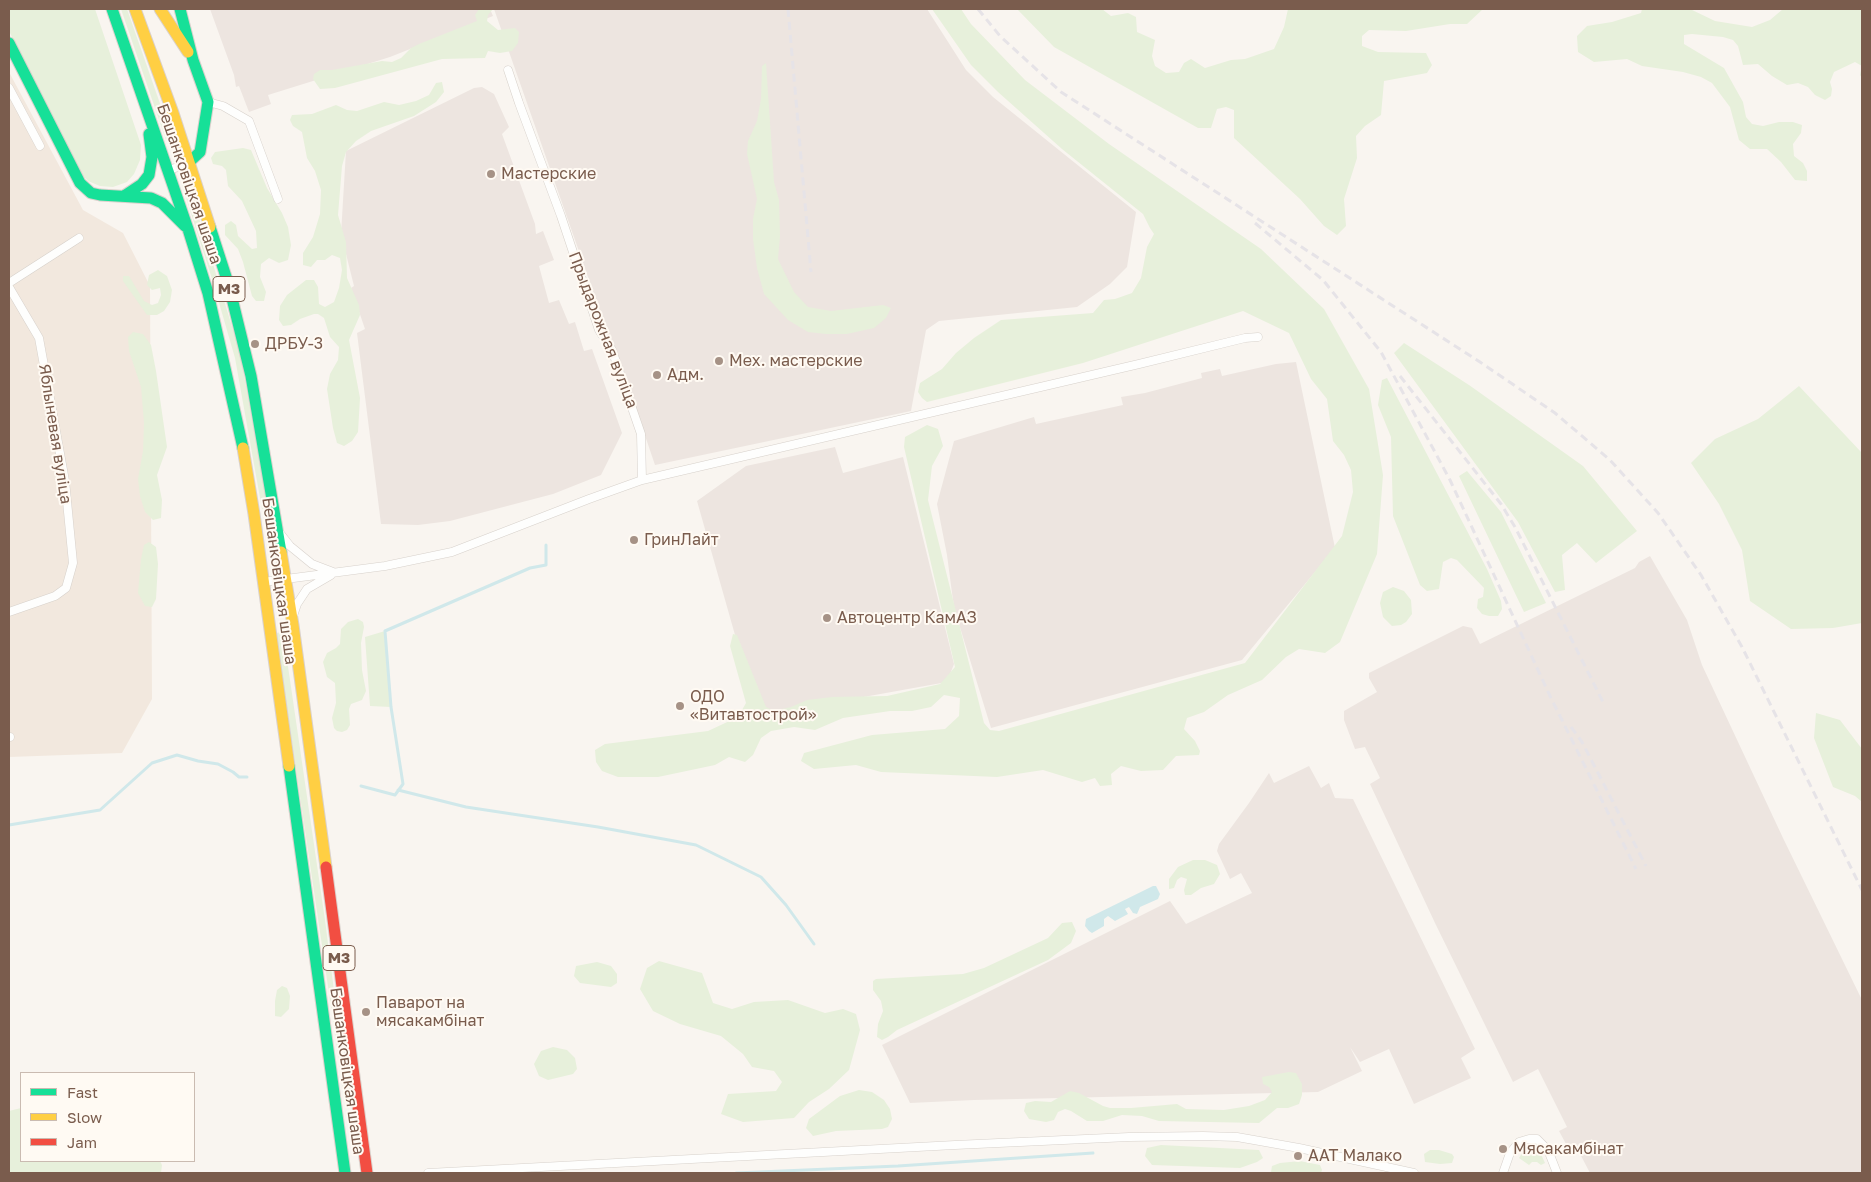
<!DOCTYPE html>
<html>
<head>
<meta charset="utf-8">
<style>
	body { margin:0 }
	#map { position:relative; width:1871px; height:1182px; overflow:hidden; background:#f9f5f0; font-family:"Golos Text",sans-serif }
	canvas { display:block }
	.frame { position:absolute; inset:0; border:10px solid #7a5c4d; pointer-events:none }
	.legend { position:absolute; left:20px; top:1072px; width:175px; height:90px; box-sizing:border-box; background:#fffaf3; border:1px solid #cabbb1; margin:0; padding:6px 9px; list-style:none; font-size:15px; color:#7a5c4d }
	.legend li { display:flex; align-items:center; gap:10px; height:25px }
	.legend b { width:25px; border:1px solid #cabbb1 }
</style>
</head>
<body>
<div id="map">
<canvas width="1871" height="1182"></canvas>
<div class="frame"></div>
<ul class="legend">
<li><b style="height:6px;background:#16e098"></b>Fast</li>
<li><b style="height:6px;background:#ffcf43"></b>Slow</li>
<li><b style="height:6px;background:#f24e42"></b>Jam</li>
</ul>
</div>
<script>
const context = document.querySelector('canvas').getContext('2d');
context.lineJoin = 'round';
function fillPath(path, color) {
  context.fillStyle = color;
  context.fill(path, 'evenodd');
}
function toPath(rows) {
  const path = new Path2D();
  for (const r of rows) {
    path.moveTo(r[0], r[1]);
    for (let i = 2; i < r.length; i += 2) path.lineTo(r[i], r[i + 1]);
  }
  return path;
}
function trace(path, color, width, dash) {
  context.strokeStyle = color;
  context.lineWidth = width;
  context.lineCap = dash ? 'butt' : 'round';
  context.setLineDash(dash || []);
  context.stroke(path);
}
function label(font, color, halo, rows, align = 'center') {
  context.font = font + ' "Golos Text",sans-serif';
  context.lineWidth = 4;
  context.setLineDash([]);
  context.textBaseline = 'middle';
  context.strokeStyle = halo;
  context.fillStyle = color;
  for (const [text, x, y, turn = 0] of rows) {
    context.save();
    context.translate(x, y);
    context.rotate((+turn || 0) * Math.PI / 180);
    context.textAlign = isNaN(turn) ? turn : align;
    if (halo) context.strokeText(text, 0, 0);
    context.fillText(text, 0, 0);
    context.restore();
  }
}
const residential = toPath([
	[9,72,83,210,123,233,150,286,152,699,122,753,9,757]
]);
const industrial = toPath([
	[210,9,490,9,493,16,390,57,268,95,271,104,249,112,239,86,236,87,234,75],
	[494,9,927,9,966,70,993,97,1136,212,1127,267,1110,284,1077,307,939,321,926,330,911,411,655,465,619,359,608,334],
	[482,87,494,94,509,127,502,134,535,224,536,234,543,231,554,260,539,266,549,303,559,300,569,324,575,322,584,351,592,349,622,433,601,475,553,494,450,521,418,525,381,524,357,333,365,329,351,288,354,286,341,234,346,151,474,88],
	[1296,362,1335,548,1242,660,991,728,954,608,947,555,937,504,954,441,1034,417,1036,424,1123,405,1121,397,1145,393,1202,378,1201,373,1220,369,1222,376,1276,364],
	[835,447,843,473,903,457,954,664,947,682,758,716,697,501,746,466],
	[1650,556,1687,620,1702,665,1783,838,1862,1000,1862,1173,1590,1173,1579,1152,1572,1155,1559,1131,1567,1127,1538,1069,1513,1082,1435,923,1370,784,1380,778,1365,747,1355,749,1344,720,1344,711,1377,692,1369,678,1369,673,1463,626,1472,628,1480,644,1635,568,1639,562],
	[1309,766,1321,788,1329,783,1335,798,1353,799,1475,1049,1461,1058,1471,1078,1414,1104,1389,1049,1360,1062,1350,1047,1362,1071,1318,1092,974,1100,910,1103,882,1045,1170,901,1186,924,1252,893,1241,873,1230,879,1217,851,1219,844,1249,803,1269,773,1274,783]
]);
const green = toPath([
	[9,9,95,9,141,145,140,160,134,174,127,182,113,187,100,186,88,181,78,170,9,31],
	[121,9,127,9,172,138,166,140],
	[479,9,493,9,488,15,487,21,498,30,515,28,519,32,518,43,512,51,500,53,488,51,485,58,442,59,335,88,320,89,313,79,314,74,320,70,332,70,382,61,392,62,401,58,411,48,419,44,477,21,475,15],
	[932,9,961,9,971,24,1025,80,1109,144,1261,249,1324,309,1369,389,1383,475,1377,554,1340,642,1325,653,1299,649,1286,657,1262,680,1228,695,1204,712,1187,718,1184,729,1195,741,1200,751,1199,755,1176,756,1163,770,1141,771,1121,766,1111,774,1112,785,1100,786,1095,778,1082,782,1043,770,997,777,881,772,856,765,814,769,801,761,804,753,872,735,945,729,959,716,960,698,944,695,931,707,912,711,890,711,843,718,815,730,794,727,771,731,761,738,753,755,745,762,729,757,715,765,658,777,618,777,602,771,596,762,595,750,605,744,708,731,738,717,746,703,730,646,733,634,737,635,766,707,774,711,791,707,807,700,832,697,887,696,940,684,955,667,904,447,905,437,927,425,938,429,943,446,932,466,928,500,984,723,990,730,999,731,1245,663,1342,536,1353,492,1351,470,1344,455,1333,441,1327,399,1311,379,1289,333,1243,311,1083,363,927,402,922,398,918,392,920,383,942,369,956,353,974,338,1001,320,1093,313,1104,300,1115,299,1132,293,1141,278,1147,247,1154,234,1150,228,1143,214,1062,149,998,92,971,65],
	[1017,9,1102,9,1111,16,1128,13,1136,17,1137,32,1155,40,1152,56,1155,66,1166,73,1179,72,1184,63,1191,59,1205,68,1231,60,1245,59,1274,49,1284,27,1288,9,1483,9,1467,24,1450,24,1406,31,1369,30,1362,36,1362,46,1378,52,1426,53,1432,65,1427,73,1384,81,1381,115,1365,126,1356,136,1357,158,1344,199,1346,226,1337,235,1324,226,1300,199,1234,138,1234,110,1226,107,1217,109,1211,128,1198,128,1054,47],
	[1642,9,1690,9,1715,21,1752,27,1770,20,1783,9,1862,9,1862,78,1860,75,1862,66,1855,62,1834,72,1830,82,1832,89,1831,96,1825,100,1815,95,1808,87,1798,83,1787,85,1772,76,1758,64,1743,65,1738,46,1733,40,1723,37,1692,34,1684,35,1684,44,1724,68,1743,102,1746,117,1752,124,1763,126,1779,122,1793,122,1802,125,1801,133,1793,144,1794,156,1803,163,1807,171,1807,181,1795,180,1781,162,1767,149,1750,149,1739,140,1730,107,1712,83,1701,77,1683,72,1642,66,1627,59,1594,62,1578,52,1577,36,1587,26,1612,22,1641,13],
	[766,63,774,182,779,200,780,236,778,259,794,292,808,307,831,311,883,305,891,308,886,318,874,328,847,334,826,334,808,332,788,320,764,294,757,268,753,239,753,219,757,199,747,154,748,141,757,121,761,99,762,66],
	[442,82,444,92,436,102,414,116,371,131,356,141,346,152,342,166,338,215,346,242,347,278,359,305,360,315,349,340,360,398,358,432,352,441,344,446,337,443,333,428,327,389,330,374,338,360,339,347,330,337,324,318,318,314,314,314,300,319,291,325,283,326,279,320,280,306,287,295,306,280,314,280,318,287,319,304,325,307,334,302,339,288,342,270,340,258,332,255,325,260,317,260,311,267,303,265,303,253,313,237,320,214,321,190,315,171,307,158,302,132,293,126,290,120,292,115,312,114,336,105,347,110,357,111,384,102,399,105,416,101,429,95,436,83],
	[243,148,251,150,267,188,282,213,288,227,291,245,288,260,279,263,269,258,261,264,260,277,266,292,264,301,256,301,252,296,243,262,238,249,225,235,225,225,231,221,236,225,238,236,252,249,257,248,256,231,242,201,228,186,226,170,222,166,213,164,211,158,215,152],
	[188,182,240,353,268,508,262,509,235,358,213,282,182,185],
	[158,270,167,276,172,290,170,302,164,311,157,315,147,315,123,281,123,276,129,276,144,301,152,305,158,303,161,295,160,288,152,290,147,285,149,275],
	[133,332,143,334,151,345,156,371,167,447,157,475,162,500,161,518,153,520,145,512,140,496,138,479,143,451,144,423,141,387,129,351,128,337],
	[1404,343,1469,385,1583,466,1637,531,1596,563,1577,543,1562,555,1565,590,1555,592,1518,522,1394,353],
	[1387,378,1487,569,1501,601,1502,609,1498,616,1489,616,1482,614,1477,608,1478,599,1483,597,1484,588,1457,560,1451,558,1443,562,1439,589,1427,591,1420,585,1393,516,1391,437,1378,405,1382,380],
	[1799,386,1862,453,1862,623,1833,628,1791,629,1750,601,1742,550,1719,504,1691,463,1715,439,1758,419],
	[1467,471,1501,512,1546,603,1524,612,1459,476],
	[149,542,156,547,158,564,156,599,152,607,145,606,138,593,141,559,144,545],
	[1393,587,1404,591,1411,600,1412,614,1406,622,1401,625,1392,626,1383,617,1380,603,1383,592],
	[358,619,363,622,364,627,361,643,362,670,366,691,362,700,351,704,349,709,350,725,347,730,342,732,337,731,334,728,332,718,336,703,335,683,327,677,323,662,327,653,336,648,340,644,341,629,348,622],
	[385,631,391,707,370,706,365,637],
	[283,632,325,920,348,1101,345,1102,276,633],
	[1816,713,1840,720,1862,749,1862,802,1855,796,1833,787,1814,738],
	[1193,860,1205,860,1217,865,1220,874,1214,884,1201,888,1191,895,1185,895,1184,890,1187,879,1181,877,1177,880,1174,888,1169,889,1169,879,1178,867],
	[1072,922,1076,931,1071,943,1048,960,897,1030,888,1037,882,1040,877,1037,878,1024,883,1011,881,1001,873,990,873,981,876,979,963,974,984,968,1048,938,1062,923],
	[659,961,702,973,713,1003,732,1009,754,1002,788,1000,825,1013,843,1009,856,1014,860,1030,849,1070,829,1089,809,1102,794,1118,743,1122,721,1114,728,1094,776,1091,782,1082,774,1071,752,1067,743,1054,721,1036,680,1024,653,1011,640,989,647,968],
	[597,962,611,966,617,974,617,983,611,987,580,983,574,976,576,966],
	[282,986,287,988,290,996,289,1009,281,1017,275,1016,275,1001,277,990],
	[553,1047,567,1050,575,1058,577,1069,573,1074,548,1080,539,1076,534,1064,541,1051],
	[1289,1072,1296,1073,1302,1084,1302,1095,1299,1104,1288,1108,1277,1108,1259,1123,1159,1121,1142,1116,1122,1115,1103,1121,1087,1121,1071,1111,1065,1109,1058,1112,1054,1120,1046,1122,1029,1119,1024,1111,1026,1103,1035,1101,1051,1102,1070,1091,1079,1093,1103,1106,1110,1108,1131,1108,1177,1104,1186,1109,1224,1110,1249,1106,1265,1100,1272,1092,1269,1087,1263,1084,1262,1077],
	[859,1090,872,1092,884,1100,890,1109,892,1119,888,1127,882,1129,836,1131,813,1136,806,1128,809,1119,840,1096],
	[21,1108,21,1161,160,1161,162,1165,161,1173,9,1173,9,1111],
	[1161,1145,1259,1150,1263,1158,1257,1162,1240,1168,1152,1165,1145,1156,1147,1148],
	[1529,1148,1535,1148,1540,1152,1545,1163,1541,1165,1537,1162,1532,1162,1529,1165,1519,1158,1524,1150],
	[1430,1150,1439,1150,1452,1154,1454,1157,1452,1163,1440,1164,1425,1162,1424,1154],
	[1300,1161,1320,1165,1322,1170,1321,1173,1271,1172,1272,1166,1280,1163]
]);
const water = toPath([
	[1153,886,1156,886,1160,894,1158,899,1140,907,1137,914,1133,913,1129,907,1125,909,1128,914,1115,921,1108,916,1104,919,1104,926,1092,933,1089,931,1085,926,1086,919]
]);
const stream = toPath([
	[361,786,395,795,403,784,391,707,385,631,530,568,546,565,546,545],
	[398,790,466,807,598,827,696,845,761,877,786,905,814,944],
	[9,825,100,810,152,763,177,755,198,761,218,764,233,772,239,777,247,777],
	[736,1173,898,1166,1093,1153]
]);
const street = toPath([
	[508,70,519,103,561,216,599,330,612,350,641,434,642,480],
	[9,88,40,146],
	[208,102,223,106,249,121,278,199],
	[167,171,188,163],
	[9,283,79,238],
	[9,287,39,338,65,481,73,563,66,588,55,596,9,612],
	[279,532,290,546,312,564,333,572],
	[263,582,385,566,452,552,589,499,642,480,1139,364,1245,338,1258,337],
	[293,616,297,604,307,589,331,575],
	[9,737,10,737],
	[428,1173,955,1145,1129,1137,1203,1136,1237,1137,1299,1148,1414,1173],
	[1503,1173,1510,1153,1519,1142,1529,1139,1537,1139,1548,1150,1557,1173]
]);
const fast = toPath([
	[112,9,188,229,208,293,243,448],
	[180,9,193,60,208,102,200,152,188,163],
	[9,43,80,183,91,193,100,195,151,198,162,203,185,226],
	[124,196,142,184,149,175,152,157,149,134],
	[210,227,229,286,251,376,281,552],
	[289,766,345,1173]
]);
const slow = toPath([
	[135,9,173,113,210,227],
	[160,9,188,52],
	[243,448,254,514,289,766],
	[281,552,293,625,326,867]
]);
const jam = toPath([
	[326,867,367,1173]
]);
const rail = toPath([
	[788,9,811,272],
	[978,9,1000,36,1061,92,1480,362,1555,413,1610,460,1658,513,1701,575,1742,647,1862,890],
	[1255,223,1323,280,1381,352,1450,480,1550,696,1636,869],
	[1400,376,1501,504,1515,527,1604,704],
	[1571,727,1582,742,1646,866]
]);
const markers = [
	[491,174,5,"#a69286"],
	[255,344,5,"#a69286"],
	[719,361,5,"#a69286"],
	[657,375,5,"#a69286"],
	[634,540,5,"#a69286"],
	[827,618,5,"#a69286"],
	[680,706,5,"#a69286"],
	[366,1012,5,"#a69286"],
	[1503,1149,5,"#a69286"],
	[1298,1156,5,"#a69286"]
];
const shields = [
	[229,289,32],
	[339,958,32]
];
const shieldNames = [
	["М3",229,289],
	["М3",339,958]
];
const poiNames = [
	["Мастерские",501,174],
	["ДРБУ-3",265,344],
	["Мех. мастерские",729,361],
	["Адм.",667,375],
	["ГринЛайт",644,540],
	["Автоцентр КамАЗ",837,618],
	["ОДО",690,697],
	["«Витавтострой»",690,715],
	["Паварот на",376,1003],
	["мясакамбінат",376,1021],
	["Мясакамбінат",1513,1149],
	["ААТ Малако",1308,1156]
];
const streetNames = [
	["Бешанковіцкая шаша",189,184,71],
	["Прыдарожная вуліца",603,330,69],
	["Яблыневая вуліца",55,434,81],
	["Бешанковіцкая шаша",279,581,82],
	["Бешанковіцкая шаша",347,1071,82]
];
fillPath(residential, '#f2e8de');
fillPath(industrial, '#ede5e0');
fillPath(green, '#e7f0db');
fillPath(water, '#d0e8ea');
trace(stream, '#d0e8ea', 3);
trace(street, '#d7d1cb', 9);
trace(fast, '#dad1cc', 13);
trace(slow, '#dad1cc', 13);
trace(jam, '#dad1cc', 13);
trace(street, '#fefefd', 8);
trace(fast, '#16e098', 11);
trace(slow, '#ffcf43', 11);
trace(jam, '#f24e42', 11);
trace(rail, '#e6e3e7', 3, [8, 5]);
for (const [x, y, r, color] of markers) {
  const dot = new Path2D();
  dot.arc(x, y, r, 0, 2 * Math.PI);
  context.fillStyle = color;
  context.fill(dot);
  trace(dot, '#fffaf3', 2);
}
for (const [x, y, w] of shields) {
  const box = new Path2D();
  box.roundRect(x - w / 2, y - 12.5, w, 25, 4);
  context.fillStyle = '#fffaf3';
  context.fill(box);
  trace(box, '#7a5c4d', 1);
}
label('bold 15px', '#7a5c4d', null, shieldNames);
label('16px', '#7a5c4d', '#fffaf3', poiNames, 'left');
label('16px', '#7a5c4d', '#fffaf3', streetNames);
</script>
</body>
</html>
